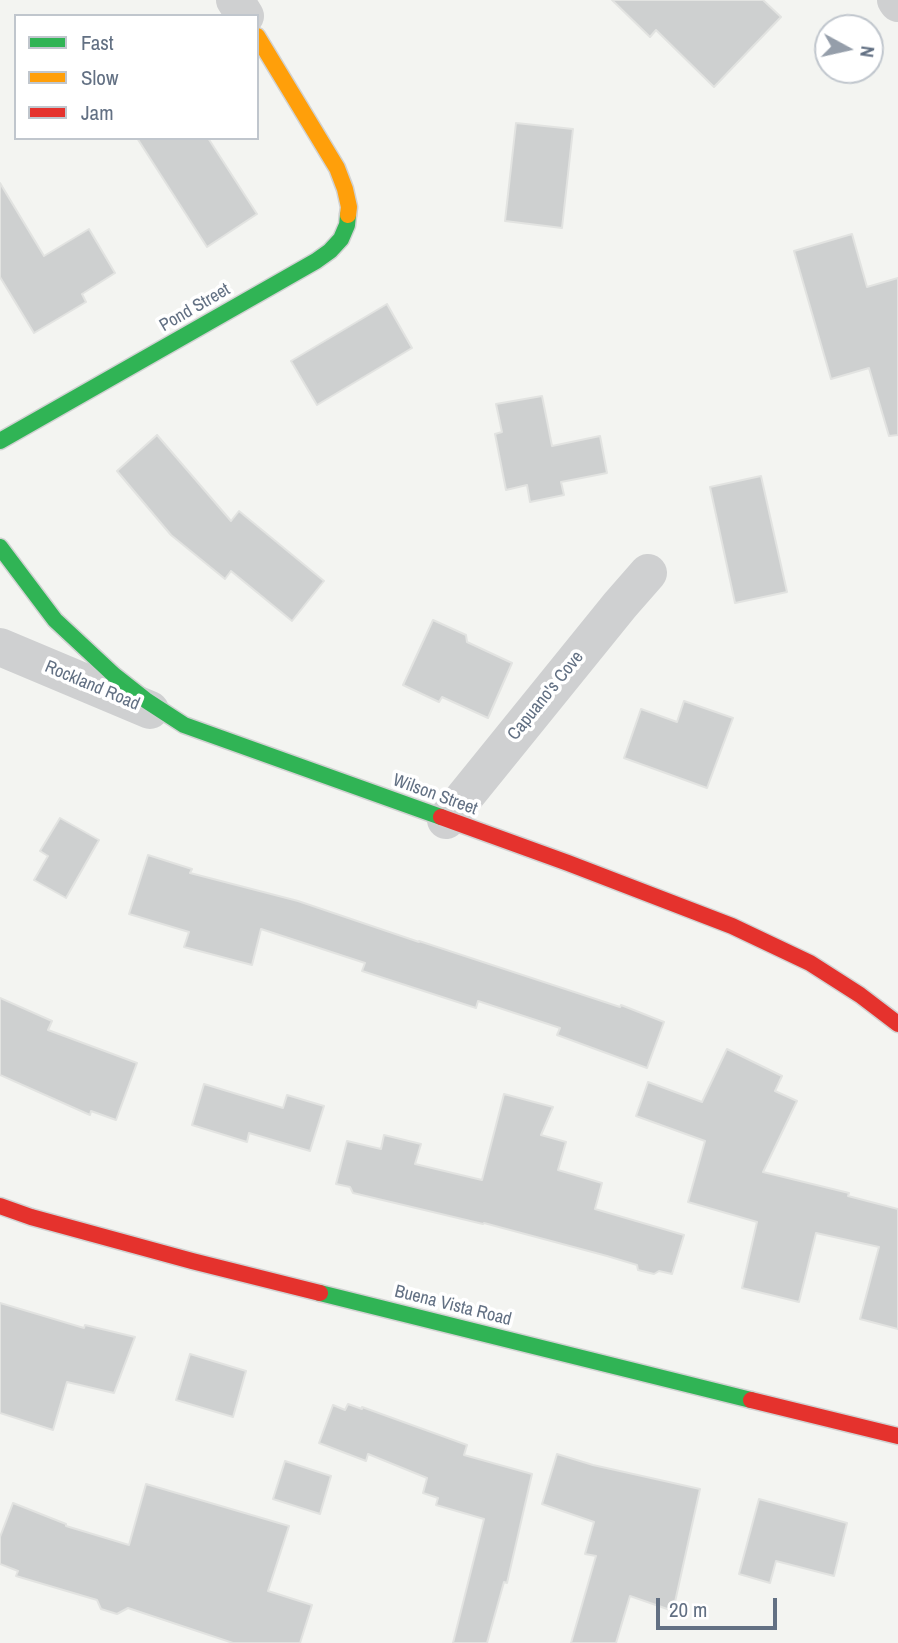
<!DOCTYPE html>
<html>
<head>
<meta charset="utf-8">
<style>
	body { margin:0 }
	#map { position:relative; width:898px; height:1643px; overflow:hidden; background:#f3f4f1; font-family:"Archivo Narrow",sans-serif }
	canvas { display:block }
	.legend { position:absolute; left:14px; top:14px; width:245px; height:126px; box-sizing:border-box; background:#fff; border:2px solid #c0c6cd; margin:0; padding:9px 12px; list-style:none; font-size:21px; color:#627083 }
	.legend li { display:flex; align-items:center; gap:14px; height:35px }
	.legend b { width:35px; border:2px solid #c0c6cd }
	.north { position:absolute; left:814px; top:14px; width:70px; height:70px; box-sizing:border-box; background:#fff; border:2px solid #c0c6cd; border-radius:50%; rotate:98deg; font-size:19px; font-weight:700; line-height:28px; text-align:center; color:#627083 }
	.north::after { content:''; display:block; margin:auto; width:24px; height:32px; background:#959eaa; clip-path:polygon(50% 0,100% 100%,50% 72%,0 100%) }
	.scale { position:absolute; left:656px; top:1598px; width:121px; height:32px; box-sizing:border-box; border:4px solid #627083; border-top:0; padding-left:9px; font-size:21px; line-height:24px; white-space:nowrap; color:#627083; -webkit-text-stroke:5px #fff; paint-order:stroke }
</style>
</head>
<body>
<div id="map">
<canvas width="898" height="1643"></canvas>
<ul class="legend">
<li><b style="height:9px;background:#30b455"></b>Fast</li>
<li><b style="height:9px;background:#ff9f0a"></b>Slow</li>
<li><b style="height:9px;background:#e5322d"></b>Jam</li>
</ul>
<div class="north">N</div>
<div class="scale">20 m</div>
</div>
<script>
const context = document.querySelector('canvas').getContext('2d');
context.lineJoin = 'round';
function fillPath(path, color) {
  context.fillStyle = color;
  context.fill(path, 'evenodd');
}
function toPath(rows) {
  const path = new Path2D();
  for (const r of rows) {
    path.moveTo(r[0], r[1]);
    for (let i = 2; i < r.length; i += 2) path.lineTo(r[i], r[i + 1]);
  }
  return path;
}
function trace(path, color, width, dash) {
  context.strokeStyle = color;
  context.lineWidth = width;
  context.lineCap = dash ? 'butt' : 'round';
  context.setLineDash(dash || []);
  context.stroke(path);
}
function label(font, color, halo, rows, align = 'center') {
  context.font = font + ' "Archivo Narrow",sans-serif';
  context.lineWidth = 7;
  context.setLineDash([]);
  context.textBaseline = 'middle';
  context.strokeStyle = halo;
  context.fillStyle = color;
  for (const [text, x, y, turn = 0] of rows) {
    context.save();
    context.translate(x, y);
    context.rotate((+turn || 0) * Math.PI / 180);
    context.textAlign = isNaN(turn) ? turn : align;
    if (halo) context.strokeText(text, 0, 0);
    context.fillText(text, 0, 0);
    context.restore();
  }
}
const building = toPath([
	[612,0,763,0,781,17,714,87,656,30,650,37,612,0],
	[516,123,573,129,562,228,505,221,516,123],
	[137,138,208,138,257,214,207,247,137,138],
	[0,183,44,256,89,229,115,273,82,294,86,302,34,333,0,277,0,183],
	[852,234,867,287,898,278,898,435,889,436,869,368,831,379,794,251,852,234],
	[387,304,412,348,317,405,291,361,387,304],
	[542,396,552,446,600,436,607,473,561,482,564,495,530,502,527,485,506,490,495,434,502,432,496,404,542,396],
	[157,435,231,521,239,511,324,581,292,621,231,571,225,579,171,535,117,471,157,435],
	[761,476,787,592,735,603,710,487,761,476],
	[433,620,466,635,467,642,512,663,488,718,442,697,439,702,403,685,433,620],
	[684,701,733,718,707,788,624,758,641,709,677,722,684,701],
	[60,818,99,840,66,898,34,880,48,856,40,851,60,818],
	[148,855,192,869,190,873,298,901,419,942,419,941,620,1007,621,1005,664,1022,647,1068,557,1035,560,1028,478,1001,476,1008,362,971,365,963,261,929,252,965,184,947,189,932,129,914,148,855],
	[0,998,52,1021,48,1030,137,1063,116,1120,91,1111,90,1115,0,1075,0,998],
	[727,1049,782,1076,775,1091,797,1101,763,1172,849,1193,848,1196,898,1209,898,1329,860,1319,879,1247,816,1233,799,1302,742,1288,757,1222,688,1202,705,1141,636,1116,648,1082,702,1102,727,1049],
	[204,1084,283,1108,287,1095,324,1106,310,1151,249,1133,247,1142,192,1125,204,1084],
	[504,1094,553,1107,541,1135,566,1142,558,1170,602,1183,595,1209,684,1235,672,1274,659,1271,654,1274,638,1270,637,1265,607,1256,484,1223,483,1224,353,1193,350,1187,336,1184,347,1141,381,1149,384,1135,421,1144,415,1164,482,1180,504,1094],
	[0,1303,84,1328,85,1325,135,1337,114,1393,67,1382,53,1430,0,1413,0,1303],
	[190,1354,246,1371,233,1417,176,1400,190,1354],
	[348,1404,362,1409,362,1407,467,1445,464,1455,532,1474,507,1583,504,1582,487,1643,453,1643,484,1519,436,1505,438,1498,423,1493,427,1478,368,1454,366,1461,319,1443,333,1405,345,1410,348,1404],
	[557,1454,593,1465,700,1489,673,1611,630,1596,616,1643,571,1643,596,1556,585,1554,594,1522,542,1504,557,1454],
	[285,1461,331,1476,320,1514,273,1499,285,1461],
	[146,1484,289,1526,268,1591,312,1605,300,1643,233,1643,128,1608,117,1614,101,1609,97,1600,16,1576,18,1571,0,1564,0,1537,13,1503,66,1524,66,1526,129,1545,146,1484],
	[759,1499,847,1523,834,1576,776,1561,770,1583,739,1574,759,1499]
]);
const street = toPath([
	[235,0,245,16],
	[896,0,898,3],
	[0,647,150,710],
	[446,820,620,605,648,573]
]);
const fast = toPath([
	[0,441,316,261,330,251,341,239,347,225,348,215],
	[0,547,55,620,114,675,147,701,184,725,441,817],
	[320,1293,751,1400]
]);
const slow = toPath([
	[257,36,337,168,345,189,349,207,348,215]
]);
const jam = toPath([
	[441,817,568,863,732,926,810,963,860,995,898,1024],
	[0,1206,31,1217,192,1261,320,1293],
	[751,1400,898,1436]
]);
const streetNames = [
	["Pond Street",195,308,-30],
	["Rockland Road",92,686,23],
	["Capuano's Cove",546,696,-51],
	["Wilson Street",435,795,20],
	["Buena Vista Road",453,1306,14]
];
fillPath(building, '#ced0d0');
trace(building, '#e2e3e1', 2);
trace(fast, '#d1d2d2', 19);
trace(slow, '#d1d2d2', 19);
trace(jam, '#d1d2d2', 19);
trace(street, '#cfd0d1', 38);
trace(fast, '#30b455', 16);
trace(slow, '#ff9f0a', 16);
trace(jam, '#e5322d', 16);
label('18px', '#627083', '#fff', streetNames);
</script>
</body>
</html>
